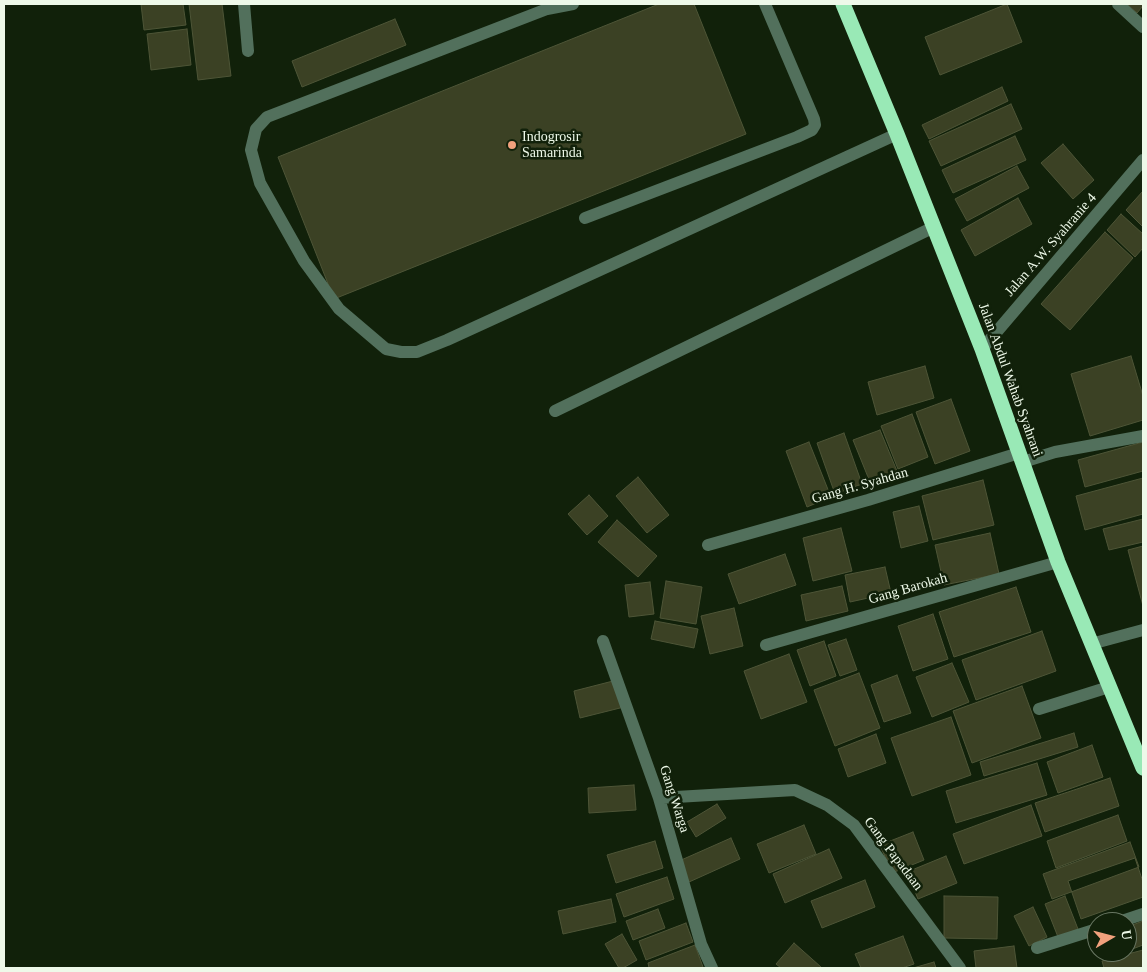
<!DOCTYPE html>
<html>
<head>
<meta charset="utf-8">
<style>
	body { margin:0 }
	#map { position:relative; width:1147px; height:972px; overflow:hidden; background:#11210a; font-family:"Times New Roman",serif }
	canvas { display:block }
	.frame { position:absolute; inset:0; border:5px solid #eef9e9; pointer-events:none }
	.north { position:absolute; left:1087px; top:912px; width:50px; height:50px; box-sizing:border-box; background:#11210a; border:1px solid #697763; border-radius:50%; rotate:82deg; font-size:14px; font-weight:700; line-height:20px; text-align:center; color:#eef9e9 }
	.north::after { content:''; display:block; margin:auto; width:18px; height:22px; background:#f1a17d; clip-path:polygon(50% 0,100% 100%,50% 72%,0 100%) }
</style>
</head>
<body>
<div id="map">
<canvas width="1147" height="972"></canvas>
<div class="frame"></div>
<div class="north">U</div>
</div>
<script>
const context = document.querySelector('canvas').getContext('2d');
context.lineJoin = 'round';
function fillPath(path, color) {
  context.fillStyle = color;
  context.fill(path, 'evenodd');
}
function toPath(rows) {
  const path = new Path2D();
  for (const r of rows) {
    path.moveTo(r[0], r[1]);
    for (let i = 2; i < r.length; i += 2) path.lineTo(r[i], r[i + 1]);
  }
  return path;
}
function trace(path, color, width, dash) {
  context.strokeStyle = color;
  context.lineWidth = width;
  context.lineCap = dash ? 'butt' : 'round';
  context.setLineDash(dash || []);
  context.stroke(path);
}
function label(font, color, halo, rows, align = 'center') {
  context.font = font + ' "Times New Roman",serif';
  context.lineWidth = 5;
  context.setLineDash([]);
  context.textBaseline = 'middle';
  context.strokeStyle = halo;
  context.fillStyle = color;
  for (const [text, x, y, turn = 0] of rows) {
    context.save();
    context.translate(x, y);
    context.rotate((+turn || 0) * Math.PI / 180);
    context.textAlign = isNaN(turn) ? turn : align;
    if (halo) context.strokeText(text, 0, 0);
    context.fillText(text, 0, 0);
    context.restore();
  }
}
const building = toPath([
	[141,4,183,4,186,25,144,30,141,4],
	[189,4,222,4,231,76,198,80,189,4],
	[659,4,694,4,746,134,334,299,278,157,659,4],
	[1007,4,1022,42,940,75,925,37,1007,4],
	[1127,4,1143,4,1143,6,1137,13,1127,4],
	[395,19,406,45,302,87,292,61,395,19],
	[187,29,191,65,151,70,147,34,187,29],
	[1002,87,1008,101,929,139,922,125,1002,87],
	[1011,104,1022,129,941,166,929,141,1011,104],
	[1015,136,1026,160,953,193,942,170,1015,136],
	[1063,144,1094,180,1073,199,1041,163,1063,144],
	[1017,166,1029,188,967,221,955,199,1017,166],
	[1143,191,1143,227,1126,210,1143,191],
	[1018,198,1032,224,975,256,961,230,1018,198],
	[1121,214,1143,234,1143,248,1135,257,1107,230,1121,214],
	[1105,232,1133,258,1070,330,1041,304,1105,232],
	[1131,356,1143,396,1143,420,1090,436,1071,374,1131,356],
	[925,366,934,398,877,415,868,382,925,366],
	[951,399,970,451,935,464,916,412,951,399],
	[912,414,928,457,898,469,881,426,912,414],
	[880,430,897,471,870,482,853,440,880,430],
	[844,433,862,484,835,494,817,443,844,433],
	[809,442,831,497,807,507,786,451,809,442],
	[1143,442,1143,471,1085,487,1078,460,1143,442],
	[638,477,669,515,647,533,616,496,638,477],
	[1143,478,1143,514,1085,530,1076,496,1143,478],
	[983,480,994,525,933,540,922,496,983,480],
	[589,495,608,516,587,535,568,514,589,495],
	[919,506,928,541,901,548,893,512,919,506],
	[1143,519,1143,542,1109,550,1103,529,1143,519],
	[617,520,657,556,638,577,598,542,617,520],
	[841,528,852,571,813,581,803,538,841,528],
	[990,533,999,574,944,585,935,545,990,533],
	[1143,546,1143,606,1128,550,1143,546],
	[785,554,796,585,739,604,728,574,785,554],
	[885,567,891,593,850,602,845,575,885,567],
	[666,581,702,587,696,624,660,618,666,581],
	[650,582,654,614,629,617,625,585,650,582],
	[842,586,848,611,806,621,801,595,842,586],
	[1016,587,1031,632,954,657,939,612,1016,587],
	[734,608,743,646,710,654,701,616,734,608],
	[933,614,948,659,913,671,898,626,933,614],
	[655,621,698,629,694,648,651,639,655,621],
	[1042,631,1056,671,976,700,962,660,1042,631],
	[846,639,857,670,840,676,828,645,846,639],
	[824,641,836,676,810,686,797,650,824,641],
	[789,654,807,702,761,719,744,671,789,654],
	[952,663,969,702,932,717,916,677,952,663],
	[859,673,880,728,835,746,814,690,859,673],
	[897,675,911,713,884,722,871,685,897,675],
	[617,680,624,707,580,718,574,691,617,680],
	[1022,686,1041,738,972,763,953,711,1022,686],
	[951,717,971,775,912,796,891,738,951,717],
	[1074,733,1078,747,984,776,980,762,1074,733],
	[876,734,886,763,848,777,838,749,876,734],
	[1092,745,1103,777,1058,793,1047,762,1092,745],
	[1037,763,1047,795,956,823,946,791,1037,763],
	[1110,778,1119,806,1045,832,1035,803,1110,778],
	[634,785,636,810,589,813,588,788,634,785],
	[717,804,726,818,696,837,687,822,717,804],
	[1031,805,1042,836,964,864,953,834,1031,805],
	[1118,815,1127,841,1056,868,1047,841,1118,815],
	[804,825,816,854,769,873,757,844,804,825],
	[913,832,924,860,892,873,880,845,913,832],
	[731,838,740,859,689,882,679,861,731,838],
	[655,841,663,868,616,883,607,855,655,841],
	[1130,842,1139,867,1052,899,1043,874,1130,842],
	[829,849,842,878,785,903,773,874,829,849],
	[946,856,957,883,918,899,907,872,946,856],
	[1135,858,1143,882,1143,897,1081,919,1068,881,1135,858],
	[667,877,674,899,624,917,616,894,667,877],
	[865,880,875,907,822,928,811,901,865,880],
	[944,896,998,897,997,939,944,938,944,896],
	[1065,896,1078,929,1058,937,1045,904,1065,896],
	[611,899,616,922,563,934,558,911,611,899],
	[1033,907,1047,937,1029,946,1014,916,1033,907],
	[658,909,665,928,633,940,626,921,658,909],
	[1143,921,1143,945,1127,951,1127,927,1143,921],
	[686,923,693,942,646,960,639,941,686,923],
	[622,934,637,960,623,968,619,968,605,944,622,934],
	[903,936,914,964,902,968,861,968,855,954,903,936],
	[794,943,821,967,819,968,781,968,776,964,794,943],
	[695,945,703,967,699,968,649,968,648,963,695,945],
	[1014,946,1017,968,976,968,974,951,1014,946],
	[1143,950,1143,968,1104,968,1102,961,1143,950],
	[1098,952,1123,952,1101,959,1098,952],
	[934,962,936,968,913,968,934,962]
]);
const minor = toPath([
	[244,4,248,51],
	[573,4,547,9,267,117,256,129,251,150,260,183,304,261,339,309,386,349,401,352,417,352,447,340,897,134],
	[1118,4,1143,27],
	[585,218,797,137,812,130,815,125,814,119,765,4],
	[982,349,1143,160],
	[555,411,934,227],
	[1023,462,1055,452,1143,436],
	[708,545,868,500,1019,453],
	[603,641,659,798,701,944,712,968],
	[1091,644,1143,630],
	[766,645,1058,562],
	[1039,709,1109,687],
	[659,798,795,790,827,805,854,825,960,968],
	[1119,922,1143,914],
	[1037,948,1097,929]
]);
const highway = toPath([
	[843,4,897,134,982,349,1058,562,1143,768]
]);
const markers = [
	[512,145,5,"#f1a17d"]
];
const poiNames = [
	["Indogrosir",522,137],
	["Samarinda",522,153]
];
const streetNames = [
	["Jalan A.W. Syahranie 4",1051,245,-49],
	["Jalan Abdul Wahab Syahrani",1010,380,70],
	["Gang H. Syahdan",860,486,-16],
	["Gang Barokah",908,589,-16],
	["Gang Warga",674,799,72],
	["Gang Papadaan",893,854,53]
];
fillPath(building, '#3b4124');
trace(building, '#4e5537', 1);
trace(minor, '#52705c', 12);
trace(highway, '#99e9b6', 15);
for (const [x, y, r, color] of markers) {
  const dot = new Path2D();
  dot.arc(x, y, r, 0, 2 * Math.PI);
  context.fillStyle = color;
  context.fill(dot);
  trace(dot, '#11210a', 2);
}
label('14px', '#eef9e9', '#11210a', poiNames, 'left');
label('14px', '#eef9e9', '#11210a', streetNames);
</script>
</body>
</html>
